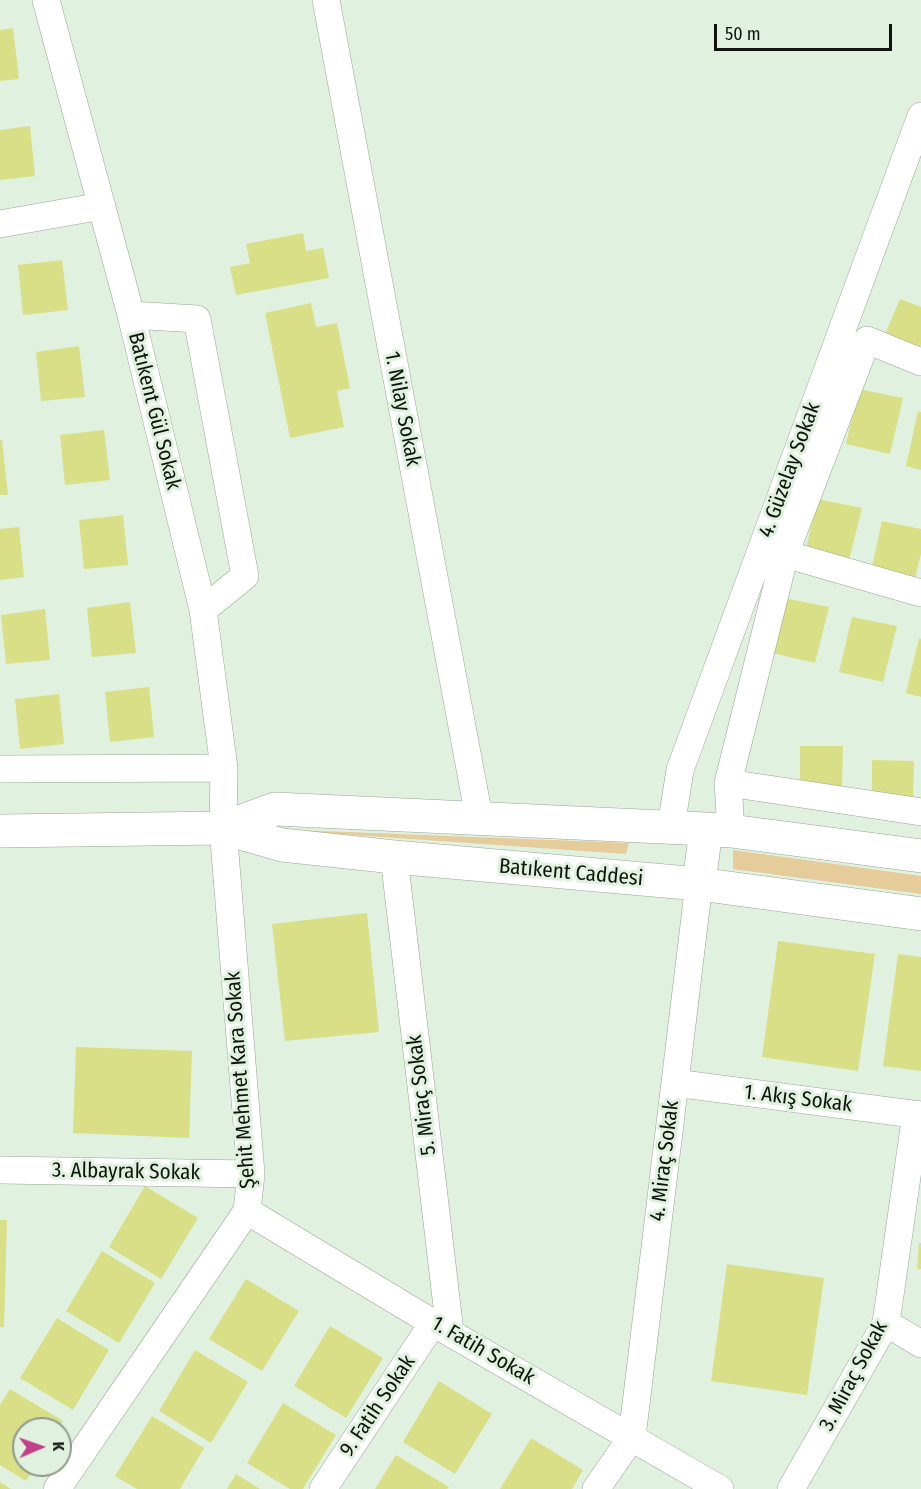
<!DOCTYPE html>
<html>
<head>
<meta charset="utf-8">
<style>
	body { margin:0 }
	#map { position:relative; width:921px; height:1489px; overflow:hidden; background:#e1f1df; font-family:"Fira Sans Condensed",sans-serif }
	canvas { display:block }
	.north { position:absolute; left:12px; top:1417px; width:60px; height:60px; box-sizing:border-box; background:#e1f1df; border:2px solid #8d998b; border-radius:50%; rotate:88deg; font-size:16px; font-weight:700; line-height:24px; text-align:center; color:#0f140e }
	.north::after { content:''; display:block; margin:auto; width:21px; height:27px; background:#c24088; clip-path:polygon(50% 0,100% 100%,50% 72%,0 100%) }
	.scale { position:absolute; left:714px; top:24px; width:178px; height:27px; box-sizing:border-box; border:3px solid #0f140e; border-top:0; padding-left:8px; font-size:18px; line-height:21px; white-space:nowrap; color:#0f140e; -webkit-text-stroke:4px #e1f1df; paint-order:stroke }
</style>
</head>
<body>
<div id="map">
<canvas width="921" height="1489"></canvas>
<div class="north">K</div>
<div class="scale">50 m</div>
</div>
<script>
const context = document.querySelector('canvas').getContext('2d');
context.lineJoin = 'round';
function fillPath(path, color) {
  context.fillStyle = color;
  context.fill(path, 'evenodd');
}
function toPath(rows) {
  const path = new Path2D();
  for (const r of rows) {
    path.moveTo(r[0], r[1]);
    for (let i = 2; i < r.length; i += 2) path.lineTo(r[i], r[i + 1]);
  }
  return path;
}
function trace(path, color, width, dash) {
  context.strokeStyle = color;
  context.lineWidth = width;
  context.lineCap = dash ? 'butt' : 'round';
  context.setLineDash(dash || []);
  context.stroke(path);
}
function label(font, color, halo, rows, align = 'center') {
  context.font = font + ' "Fira Sans Condensed",sans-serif';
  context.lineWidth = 6;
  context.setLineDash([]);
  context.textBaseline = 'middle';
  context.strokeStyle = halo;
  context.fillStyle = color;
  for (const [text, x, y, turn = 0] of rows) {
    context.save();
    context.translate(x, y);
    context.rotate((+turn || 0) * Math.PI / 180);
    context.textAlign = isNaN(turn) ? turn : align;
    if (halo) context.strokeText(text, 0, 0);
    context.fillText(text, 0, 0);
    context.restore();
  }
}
const green = toPath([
	[269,829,629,843,626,854],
	[733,850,921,876,921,894,733,869]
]);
const building = toPath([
	[13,28,19,79,0,81,0,30],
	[30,126,35,176,0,180,0,130],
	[303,233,306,251,323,248,329,278,236,295,230,267,250,263,246,244],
	[62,260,68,310,23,315,18,265],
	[900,299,921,307,921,345,918,353,883,339],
	[311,303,316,327,337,323,350,388,337,391,344,427,290,438,265,313],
	[79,346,85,397,41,401,36,352],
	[858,389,903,398,890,454,846,444],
	[918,411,921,412,921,470,906,466],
	[104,430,110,480,65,485,60,435],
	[0,440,2,440,8,495,0,495],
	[817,499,862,508,848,564,805,554],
	[123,515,128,565,84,569,79,520],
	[882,521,921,529,921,554,913,586,870,576],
	[19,527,24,577,0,580,0,529],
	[784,598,829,607,815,663,772,653],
	[130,602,136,653,92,657,87,608],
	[45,609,50,660,6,664,1,615],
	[852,617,897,626,883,682,839,672],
	[919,638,921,639,921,697,906,693],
	[149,687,154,737,110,742,105,692],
	[59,694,64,744,20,749,15,699],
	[800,746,843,746,842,792,800,792],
	[872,760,914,761,913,801,872,801],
	[367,913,379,1032,285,1041,272,924],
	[778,941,875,954,858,1071,762,1057],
	[898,954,921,957,921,1071,883,1066],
	[76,1047,192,1051,189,1138,73,1133],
	[145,1186,198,1218,161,1279,109,1247],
	[0,1220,7,1220,4,1327,0,1327],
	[919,1243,921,1243,921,1269,917,1269],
	[102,1251,155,1283,119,1343,66,1311],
	[727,1264,824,1278,807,1395,711,1381],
	[246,1279,299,1311,262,1371,209,1339],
	[57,1318,109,1350,73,1410,20,1378],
	[330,1326,383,1358,346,1418,294,1386],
	[195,1350,248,1382,211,1443,159,1411],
	[439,1381,492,1414,455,1474,403,1442],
	[10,1389,63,1421,58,1429,24,1429,24,1465,36,1465,26,1481,0,1465,0,1405],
	[283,1403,336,1435,303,1489,290,1489,247,1463],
	[152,1416,204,1448,180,1489,137,1489,115,1476],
	[531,1438,583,1470,572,1489,500,1489],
	[396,1455,449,1487,447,1489,375,1489],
	[236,1474,260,1489,227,1489],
	[0,1482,11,1489,0,1489]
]);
const street = toPath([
	[46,0,131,315,203,610,224,768,223,828,251,1174,247,1211,57,1489],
	[326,0,479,817],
	[0,224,102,206],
	[131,315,197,319,245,576,203,610],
	[785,554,921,593],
	[0,769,224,768],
	[728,783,921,812],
	[671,827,680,770,921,116],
	[731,831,728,783,785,554,867,340,921,362],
	[394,857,450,1332],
	[675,1083,921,1115],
	[0,1170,251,1174],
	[247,1211,433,1323,720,1489],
	[886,1323,921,1344],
	[323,1489,433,1323],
	[596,1489,632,1437,699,884],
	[791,1489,886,1323,916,1114]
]);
const secondary = toPath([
	[223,828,275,809,706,829,731,831,921,856],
	[0,831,223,828,282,845,394,857,699,884,921,914],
	[699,884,706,829]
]);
const streetNames = [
	["1. Nilay Sokak",402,409,79],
	["Batıkent Gül Sokak",154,411,76],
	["4. Güzelay Sokak",790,470,-70],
	["Batıkent Caddesi",571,873,5],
	["Şehit Mehmet Kara Sokak",241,1080,-94],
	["5. Miraç Sokak",422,1095,-97],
	["1. Akış Sokak",798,1099,7],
	["4. Miraç Sokak",665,1161,-83],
	["3. Albayrak Sokak",126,1172,1],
	["1. Fatih Sokak",483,1351,30],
	["3. Miraç Sokak",854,1376,-62],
	["9. Fatih Sokak",378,1406,-56]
];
fillPath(green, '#e6cb9b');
fillPath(building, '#d8df87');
trace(street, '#97a695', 28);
trace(secondary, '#97a695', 34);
trace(street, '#fff', 27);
trace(secondary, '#fff', 33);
label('21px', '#0f140e', '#e1f1df', streetNames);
</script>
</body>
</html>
